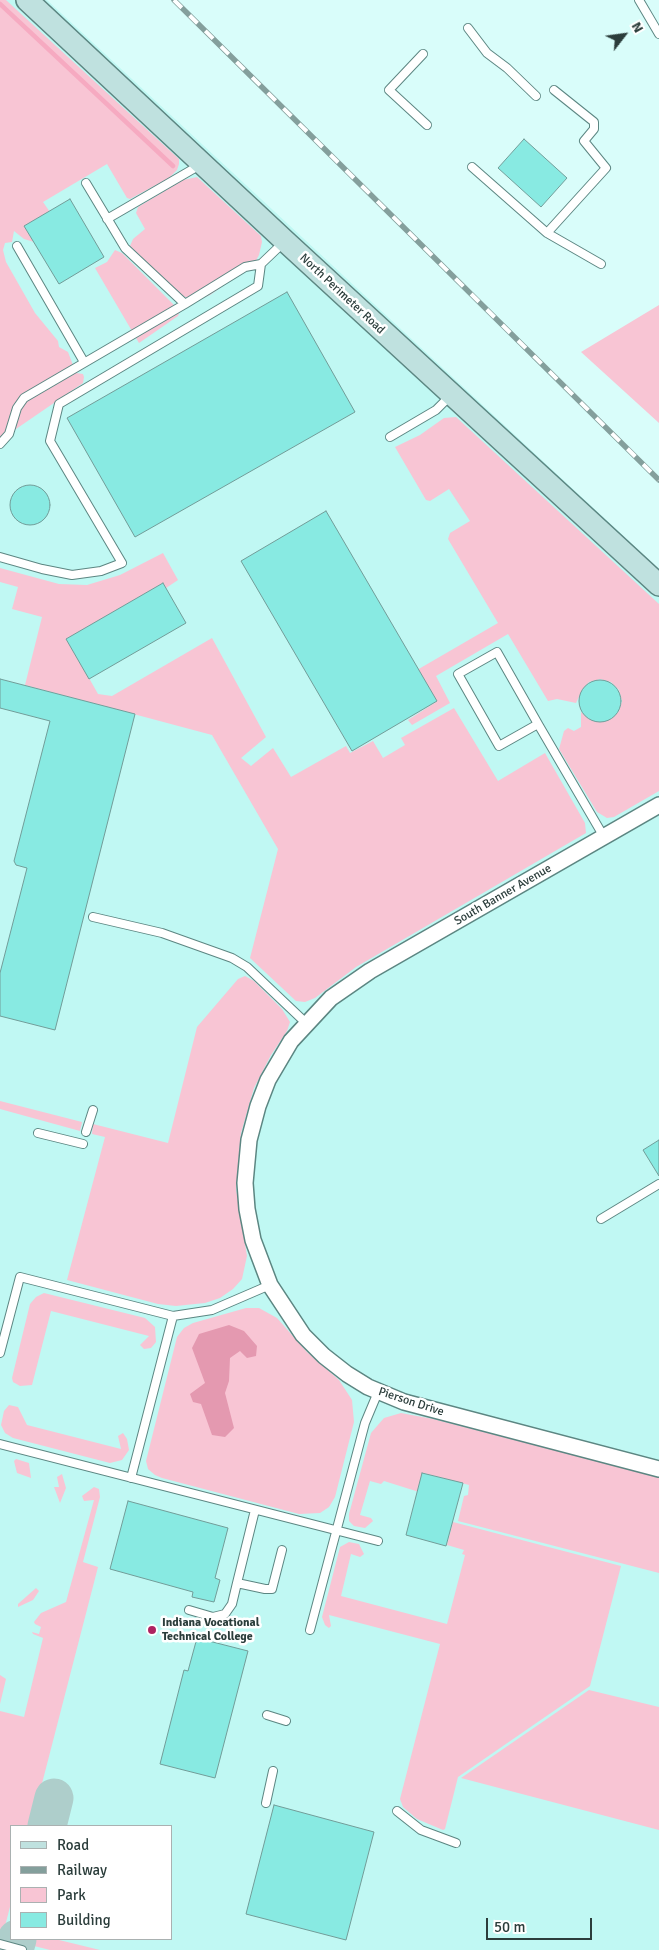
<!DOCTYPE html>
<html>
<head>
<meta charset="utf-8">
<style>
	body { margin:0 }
	#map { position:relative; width:659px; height:1950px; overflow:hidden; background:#d9fdfa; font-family:Signika,sans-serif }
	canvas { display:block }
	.legend { position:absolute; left:10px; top:1825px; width:162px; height:115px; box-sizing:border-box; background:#fff; border:1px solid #aab1b1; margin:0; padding:6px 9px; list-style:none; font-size:15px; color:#2b3d3b }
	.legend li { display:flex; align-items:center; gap:10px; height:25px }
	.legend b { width:25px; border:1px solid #aab1b1 }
	.north { position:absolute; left:599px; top:10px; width:50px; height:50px; -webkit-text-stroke:4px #fff; paint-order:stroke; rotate:60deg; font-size:14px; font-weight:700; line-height:20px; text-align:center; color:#2b3d3b }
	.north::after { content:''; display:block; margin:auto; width:18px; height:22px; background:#2b3d3b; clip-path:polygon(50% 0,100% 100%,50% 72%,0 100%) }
	.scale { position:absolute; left:486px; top:1918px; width:106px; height:22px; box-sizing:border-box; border:2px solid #2b3d3b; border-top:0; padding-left:6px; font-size:15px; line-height:18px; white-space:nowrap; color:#2b3d3b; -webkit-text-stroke:4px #fff; paint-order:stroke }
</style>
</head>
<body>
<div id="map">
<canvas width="659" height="1950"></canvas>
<ul class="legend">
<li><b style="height:6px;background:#bfe1df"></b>Road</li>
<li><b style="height:6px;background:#849f9c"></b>Railway</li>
<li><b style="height:14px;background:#f8c5d4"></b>Park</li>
<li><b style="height:14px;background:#88eae2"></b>Building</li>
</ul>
<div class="north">N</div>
<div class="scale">50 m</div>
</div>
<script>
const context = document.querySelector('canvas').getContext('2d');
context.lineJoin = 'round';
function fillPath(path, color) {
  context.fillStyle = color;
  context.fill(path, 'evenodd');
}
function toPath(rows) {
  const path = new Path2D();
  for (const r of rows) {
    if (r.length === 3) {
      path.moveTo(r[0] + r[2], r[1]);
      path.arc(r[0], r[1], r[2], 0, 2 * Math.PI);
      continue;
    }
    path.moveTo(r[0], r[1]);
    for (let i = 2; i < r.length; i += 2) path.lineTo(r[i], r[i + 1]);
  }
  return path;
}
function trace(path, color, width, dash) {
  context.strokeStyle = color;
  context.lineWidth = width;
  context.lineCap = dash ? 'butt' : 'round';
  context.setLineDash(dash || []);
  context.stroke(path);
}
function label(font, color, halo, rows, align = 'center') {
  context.font = font + ' Signika,sans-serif';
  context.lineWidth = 5;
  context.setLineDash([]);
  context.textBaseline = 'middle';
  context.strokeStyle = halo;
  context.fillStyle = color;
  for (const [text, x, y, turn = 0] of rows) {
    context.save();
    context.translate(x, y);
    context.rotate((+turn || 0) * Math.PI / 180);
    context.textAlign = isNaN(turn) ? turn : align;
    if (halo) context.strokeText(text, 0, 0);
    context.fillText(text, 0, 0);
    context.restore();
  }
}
const built = toPath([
	[0,0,47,0,659,569,659,1950,0,1950],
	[11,1826,171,1826,171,1939,11,1939]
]);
const green = toPath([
	[0,0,6,0,179,159,179,164,177,170,169,178,130,199,127,198,107,164,43,202,52,215,27,231,34,242,24,239,14,231,12,242,5,243,3,250,6,262,35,313,58,341,59,347,68,352,76,373,83,374,84,377,83,383,0,440],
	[197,177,261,236,262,242,259,255,254,264,210,295,203,298,192,299,182,296,130,246,133,239,145,229,136,213,138,207,183,180],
	[115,250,122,253,180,311,178,316,139,343,95,268,107,262],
	[659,305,659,423,581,352],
	[456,417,659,604,659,791,614,817,607,818,597,812,559,749,564,731,568,728,574,731,581,727,581,712,590,719,600,722,611,719,619,711,622,701,619,690,611,682,600,679,589,682,582,690,576,703,557,699,548,701,508,634,436,676,450,703,412,725,408,720,436,702,417,670,498,623,448,539,450,533,470,521,449,489,430,501,426,500,395,447,420,435,444,418],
	[163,553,178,580,166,588,163,583,67,639,98,694,112,696,212,638,266,737,241,758,251,766,273,748,291,777,346,746,350,753,373,741,383,758,405,745,401,738,454,708,498,781,545,753,585,823,586,833,356,967,315,998,305,1002,296,1001,250,958,278,849,212,735,25,685,42,617,12,609,18,587,0,582,0,568,59,584,87,585,120,575],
	[245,976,254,981,282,1009,290,1022,287,1031,271,1055,254,1088,241,1133,236,1189,247,1256,242,1279,233,1289,220,1298,205,1303,176,1306,158,1304,67,1280,105,1137,92,1134,93,1124,168,1143,197,1027,238,979],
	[0,1101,82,1122,80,1131,0,1109],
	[44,1293,145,1318,155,1327,156,1342,151,1348,144,1349,140,1345,149,1336,51,1311,32,1385,20,1386,13,1382,12,1378,30,1304,36,1297],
	[246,1308,259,1308,277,1318,307,1352,339,1380,352,1400,354,1422,335,1497,329,1507,320,1513,299,1514,162,1478,155,1475,148,1469,146,1461,177,1337,184,1328,193,1323],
	[9,1405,18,1407,27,1425,121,1449,118,1436,123,1433,127,1439,129,1450,122,1460,110,1463,13,1438,5,1433,1,1425,4,1411],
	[401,1413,433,1419,659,1477,659,1573,458,1521,464,1496,468,1495,469,1485,424,1473,419,1492,384,1481,381,1484,370,1481,360,1515,371,1518,373,1521,365,1528,354,1526,349,1521,349,1514,371,1433,384,1418],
	[16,1459,29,1463,31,1478,17,1473,14,1461],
	[62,1474,66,1488,60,1503,54,1487,59,1487,57,1477],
	[94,1487,99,1489,100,1497,83,1562,98,1567,31,1826,11,1826,11,1903,3,1934,0,1936,0,1711,24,1717,43,1638,33,1634,32,1632,39,1634,41,1627,35,1624,34,1622,41,1613,66,1602,94,1500,84,1501,82,1496],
	[453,1522,621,1566,590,1686,458,1777,445,1829,443,1830,417,1819,403,1807,400,1799,440,1644,329,1615,331,1626,329,1628,325,1625,322,1617,340,1547,349,1542,359,1544,364,1554,360,1557,351,1554,341,1596,447,1624,465,1555,462,1554,464,1550,447,1545],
	[36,1588,39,1591,33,1600,18,1607,18,1604],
	[0,1675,6,1679,0,1704],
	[589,1690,659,1707,659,1830,461,1778],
	[32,1939,55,1939,100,1950,50,1950,30,1945]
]);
const forest = toPath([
	[229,1325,244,1331,257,1346,256,1356,247,1358,240,1351,230,1358,229,1381,225,1393,234,1428,225,1437,212,1435,201,1404,193,1402,190,1394,205,1383,192,1348,199,1334]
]);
const stream = toPath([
	[0,4,173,166]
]);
const taxiway = toPath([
	[47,1826,54,1798],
	[14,1950,17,1939]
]);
const building = toPath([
	[524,139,567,178,541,207,498,168,524,139],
	[70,199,104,257,59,284,24,226,70,199],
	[287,292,355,412,135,537,67,418,287,292],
	[30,505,20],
	[326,511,437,701,352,751,241,561,326,511],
	[163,583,186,623,89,679,66,639,163,583],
	[0,679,135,714,55,1030,0,1016,0,973,27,868,16,865,14,861,50,721,0,708,0,679],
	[600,701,21],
	[659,1140,659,1176,643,1150,659,1140],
	[422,1473,463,1483,446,1546,406,1535,422,1473],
	[128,1501,228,1528,215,1578,220,1580,214,1602,192,1597,193,1592,110,1569,128,1501],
	[197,1638,248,1651,215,1778,160,1764,184,1670,188,1671,197,1638],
	[274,1805,374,1832,346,1940,246,1914,274,1805]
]);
const lane = toPath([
	[639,0,659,34],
	[468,28,487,53,507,68,536,96],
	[423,54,389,90,427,125],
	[554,90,594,122,594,129,584,141,606,168,547,233,601,264],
	[472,167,547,233],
	[86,183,125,248,185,304,245,267,261,264,283,243],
	[107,219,200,165],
	[17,246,84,362],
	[390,437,436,410,450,396],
	[0,444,9,434,17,408,24,398,185,304],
	[0,557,42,569,72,575,101,571,122,563,50,441,59,404,258,286,261,264],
	[538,724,497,652,458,674,499,746,538,724,604,837],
	[93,917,162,933,232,958,247,967,306,1023],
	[86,1132,93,1110],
	[38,1133,83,1144],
	[601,1219,659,1184],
	[0,1353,20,1277,173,1316],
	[0,1444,378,1541],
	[131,1478,173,1316,212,1310,270,1285],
	[255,1510,237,1583,265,1589,272,1589,282,1550],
	[189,1610,213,1617,225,1614,232,1604,237,1583],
	[310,1630,365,1423,378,1392],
	[267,1715,286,1721],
	[266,1803,273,1771],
	[397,1811,421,1830,456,1843],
	[0,1944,22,1950]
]);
const street = toPath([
	[659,805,370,971,331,998,291,1041,268,1080,258,1106,249,1140,245,1183,247,1209,253,1240,270,1285,303,1335,324,1356,347,1374,368,1387,404,1402,659,1469]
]);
const secondary = toPath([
	[27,0,285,241,659,585]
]);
const rail = toPath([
	[174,0,659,480]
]);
const markers = [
	[152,1630,5,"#ae2361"]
];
const streetNames = [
	["North Perimeter Road",342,294,43],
	["South Banner Avenue",503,895,-30],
	["Pierson Drive",411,1402,18]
];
const poiNames = [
	["Indiana Vocational",162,1623],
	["Technical College",162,1637]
];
fillPath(built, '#c0f8f3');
fillPath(green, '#f8c5d4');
fillPath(forest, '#e499b0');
trace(stream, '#f6aac1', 4.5);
trace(taxiway, '#aececb', 39);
fillPath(building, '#88eae2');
trace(building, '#729d99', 1);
trace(lane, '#5c8682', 10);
trace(street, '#5c8682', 18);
trace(secondary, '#5c8682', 24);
trace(lane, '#fff', 8);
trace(street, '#fff', 15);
trace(secondary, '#bfe1df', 21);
trace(rail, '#849f9c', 5.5);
trace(rail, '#fff', 4, [11]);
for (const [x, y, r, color] of markers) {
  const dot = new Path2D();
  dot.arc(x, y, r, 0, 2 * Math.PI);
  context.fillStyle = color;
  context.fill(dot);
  trace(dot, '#fff', 2);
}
label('12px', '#2b3d3b', '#fff', streetNames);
label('bold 12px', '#2b3d3b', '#fff', poiNames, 'left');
</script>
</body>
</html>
